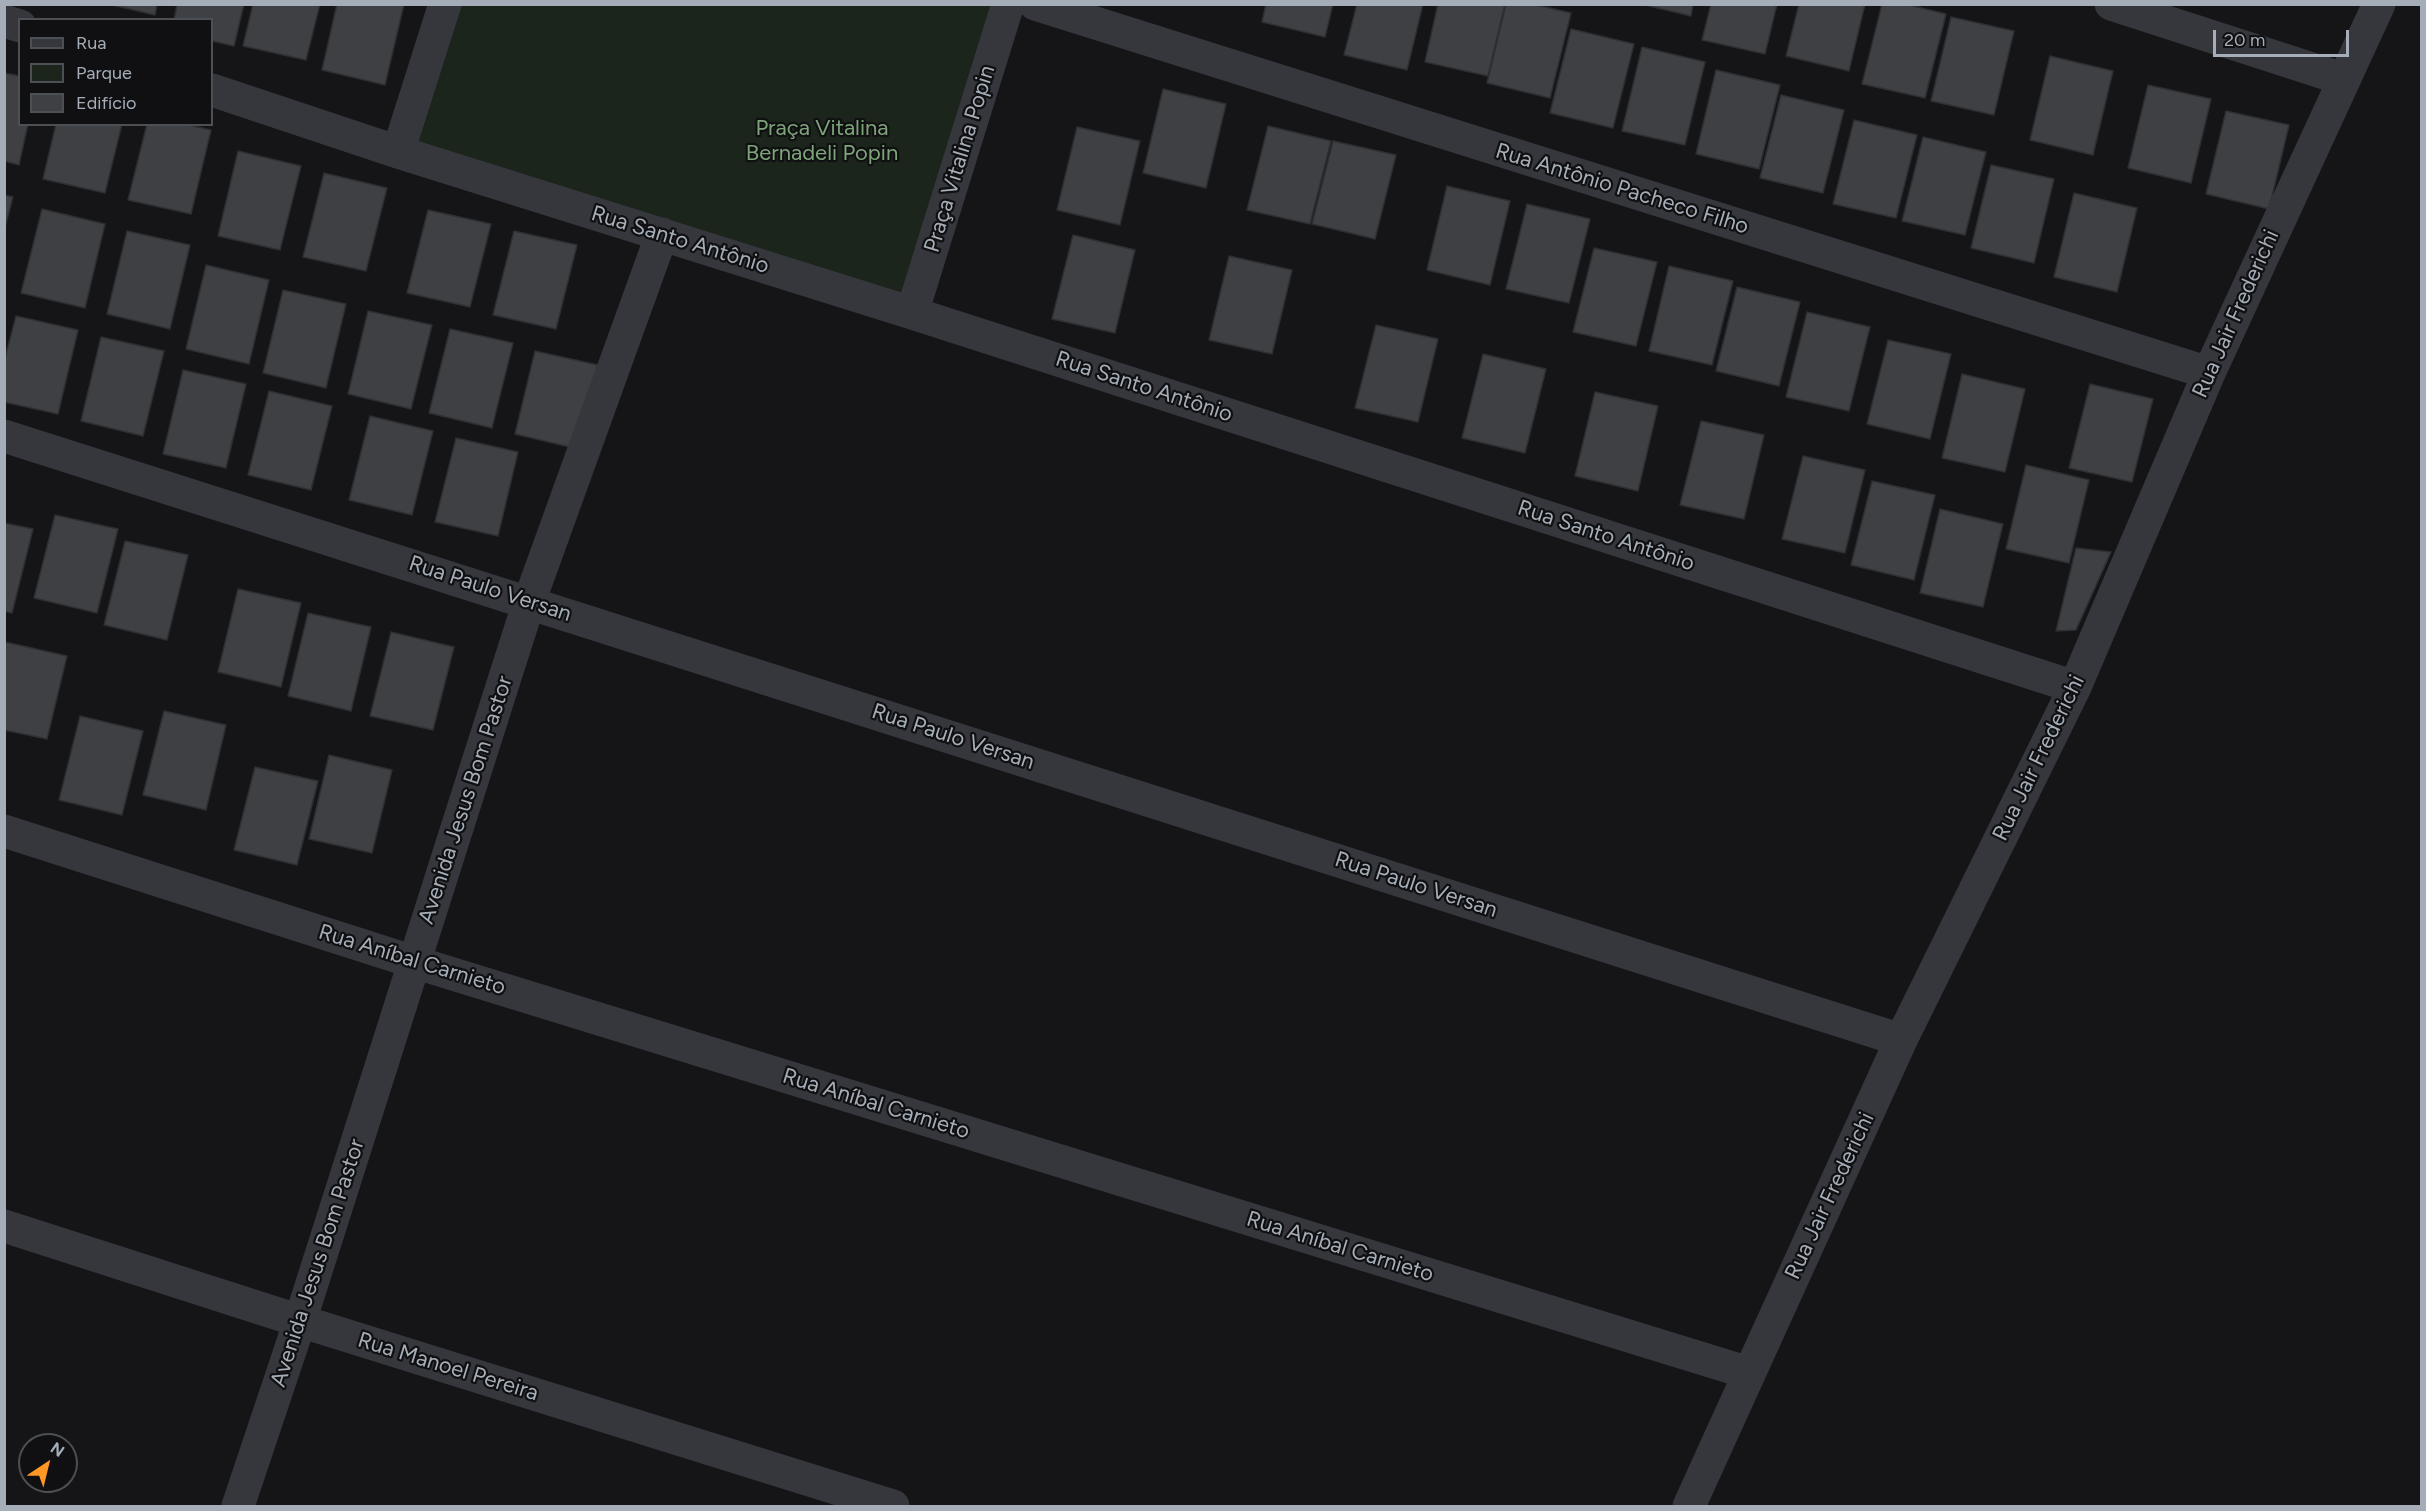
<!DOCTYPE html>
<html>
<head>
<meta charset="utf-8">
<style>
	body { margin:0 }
	#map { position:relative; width:2426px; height:1511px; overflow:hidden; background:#151517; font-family:Figtree,sans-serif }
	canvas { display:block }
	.frame { position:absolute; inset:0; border:6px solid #a5aeb8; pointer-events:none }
	.legend { position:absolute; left:18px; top:18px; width:195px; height:108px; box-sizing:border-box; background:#101012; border:2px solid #4c4f54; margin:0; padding:8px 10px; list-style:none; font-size:18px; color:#a5aeb8 }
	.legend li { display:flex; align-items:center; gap:12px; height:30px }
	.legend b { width:30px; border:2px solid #4c4f54 }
	.north { position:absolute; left:18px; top:1433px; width:60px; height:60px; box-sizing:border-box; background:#101012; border:2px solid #4c4f54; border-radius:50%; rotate:35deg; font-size:16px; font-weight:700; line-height:24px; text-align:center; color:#a5aeb8 }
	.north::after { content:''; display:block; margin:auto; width:21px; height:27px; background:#ff9724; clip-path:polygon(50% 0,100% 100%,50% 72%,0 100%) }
	.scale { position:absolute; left:2213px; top:30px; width:136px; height:27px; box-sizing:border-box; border:3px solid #a5aeb8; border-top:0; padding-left:8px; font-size:18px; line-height:21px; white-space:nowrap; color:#a5aeb8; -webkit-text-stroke:4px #101012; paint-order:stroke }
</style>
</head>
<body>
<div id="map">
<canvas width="2426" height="1511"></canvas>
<div class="frame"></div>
<ul class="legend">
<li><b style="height:8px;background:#35373c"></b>Rua</li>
<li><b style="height:16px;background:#1c251c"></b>Parque</li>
<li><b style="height:16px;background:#3e4044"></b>Edifício</li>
</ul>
<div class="north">N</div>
<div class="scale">20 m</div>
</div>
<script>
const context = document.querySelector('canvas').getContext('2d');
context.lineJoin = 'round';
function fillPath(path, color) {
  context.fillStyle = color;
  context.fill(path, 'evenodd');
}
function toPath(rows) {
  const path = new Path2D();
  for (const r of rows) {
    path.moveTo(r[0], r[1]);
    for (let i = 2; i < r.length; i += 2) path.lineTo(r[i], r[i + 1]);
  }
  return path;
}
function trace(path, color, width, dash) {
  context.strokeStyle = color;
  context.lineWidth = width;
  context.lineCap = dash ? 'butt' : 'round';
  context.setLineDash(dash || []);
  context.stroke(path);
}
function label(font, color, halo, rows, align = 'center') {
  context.font = font + ' Figtree,sans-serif';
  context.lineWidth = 4.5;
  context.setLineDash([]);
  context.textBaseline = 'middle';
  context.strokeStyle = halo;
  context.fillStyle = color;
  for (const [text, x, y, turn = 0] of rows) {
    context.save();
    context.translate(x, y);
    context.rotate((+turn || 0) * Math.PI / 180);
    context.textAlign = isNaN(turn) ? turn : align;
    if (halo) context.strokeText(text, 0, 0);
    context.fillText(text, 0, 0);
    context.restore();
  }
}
const green = toPath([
	[445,5,1008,5,912,313,398,152]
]);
const building = toPath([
	[108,4,157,4,155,15,108,4],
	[177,4,244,4,234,46,212,41,212,20,174,20,177,4],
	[253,4,320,4,306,60,243,46,253,4],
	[337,4,404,4,385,85,322,70,337,4],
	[1266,4,1333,4,1325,37,1262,22,1266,4],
	[1357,4,1423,4,1407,70,1344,55,1357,4],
	[1438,4,1505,4,1488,76,1425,62,1438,4],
	[1506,4,1532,4,1571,13,1550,98,1487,83,1506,4],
	[1641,4,1693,4,1691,16,1641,4],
	[1711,4,1777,4,1765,54,1702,40,1711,4],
	[1799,4,1865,4,1849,71,1786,56,1799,4],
	[1882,4,1905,4,1946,14,1925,98,1862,84,1882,4],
	[1951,17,2014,31,1994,115,1931,101,1951,17],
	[1571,29,1634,44,1613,128,1550,113,1571,29],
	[1642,47,1705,62,1685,145,1622,131,1642,47],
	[2050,56,2113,71,2093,155,2030,140,2050,56],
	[1716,70,1780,85,1759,169,1696,154,1716,70],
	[4,73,20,76,20,124,28,124,19,165,4,161,4,73],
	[2148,85,2211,99,2191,183,2128,168,2148,85],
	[1163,89,1226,104,1206,188,1143,173,1163,89],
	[1781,95,1844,110,1823,193,1760,178,1781,95],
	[2226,111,2289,125,2269,209,2206,194,2226,111],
	[1854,120,1917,135,1896,218,1833,204,1854,120],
	[56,124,122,124,105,193,43,179,56,124],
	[147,124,185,124,211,130,191,214,128,200,147,124],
	[1268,126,1331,141,1310,224,1247,210,1268,126],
	[1077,127,1140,141,1120,225,1057,210,1077,127],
	[1923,137,1986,152,1965,235,1902,221,1923,137],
	[1333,141,1396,155,1375,239,1312,224,1333,141],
	[238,151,301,166,280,250,218,236,238,151],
	[1991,165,2054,179,2034,263,1971,248,1991,165],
	[324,173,387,188,366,271,303,257,324,173],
	[1447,186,1510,201,1490,285,1427,270,1447,186],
	[2074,193,2137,208,2117,292,2054,277,2074,193],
	[4,195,13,197,4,231,4,195],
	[1527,204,1590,219,1569,303,1506,289,1527,204],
	[42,209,105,224,85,308,21,293,42,209],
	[428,210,491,224,470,307,407,293,428,210],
	[127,231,190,245,170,329,107,314,127,231],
	[514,231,577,245,556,329,493,315,514,231],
	[1073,235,1135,250,1115,333,1052,319,1073,235],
	[1594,248,1657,262,1636,346,1573,332,1594,248],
	[1229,256,1292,270,1272,354,1209,340,1229,256],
	[206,265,269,280,249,364,186,349,206,265],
	[1669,266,1733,281,1712,365,1649,351,1669,266],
	[1737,287,1800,302,1779,386,1716,371,1737,287],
	[283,290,346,304,326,388,263,373,283,290],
	[368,311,432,325,411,409,348,394,368,311],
	[1807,312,1870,327,1849,411,1786,397,1807,312],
	[16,316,78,330,58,414,4,402,4,362,16,316],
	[1376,325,1438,339,1418,422,1355,408,1376,325],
	[450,329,513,343,492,428,429,413,450,329],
	[101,337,164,351,143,436,81,421,101,337],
	[1888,340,1951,354,1930,439,1867,424,1888,340],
	[535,351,598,365,578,449,515,434,535,351],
	[1483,354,1546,369,1525,453,1462,438,1483,354],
	[183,370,246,384,226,468,163,454,183,370],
	[1962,374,2025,389,2005,472,1942,458,1962,374],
	[2090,384,2153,399,2132,482,2069,468,2090,384],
	[269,391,332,406,311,490,248,475,269,391],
	[1595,392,1658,406,1638,491,1575,476,1595,392],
	[370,416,433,431,412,515,349,500,370,416],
	[1701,421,1764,435,1744,519,1680,505,1701,421],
	[456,438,518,452,498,536,435,522,456,438],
	[1803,456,1865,470,1845,553,1782,539,1803,456],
	[2026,465,2089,480,2069,563,2006,549,2026,465],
	[1872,481,1935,495,1914,580,1851,565,1872,481],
	[1940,509,2003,524,1983,607,1920,593,1940,509],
	[55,515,118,529,97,613,34,598,55,515],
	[4,523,33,529,12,613,4,611,4,523],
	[125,541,188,555,167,640,104,625,125,541],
	[2076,548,2111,552,2076,630,2056,631,2076,548],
	[238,589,301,603,281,687,218,672,238,589],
	[308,613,371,627,351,711,288,696,308,613],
	[391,632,454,647,433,730,370,716,391,632],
	[5,642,67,656,47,739,4,730,5,642],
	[164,711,226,725,206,810,143,795,164,711],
	[80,716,143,731,122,815,59,800,80,716],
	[329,755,392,770,372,853,309,839,329,755],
	[255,767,318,781,297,865,234,850,255,767]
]);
const minor = toPath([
	[1035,4,2209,373],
	[2111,4,2343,79],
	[4,21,20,26],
	[212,90,398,152,912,313,2075,687],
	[398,152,445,4],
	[912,313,1008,4],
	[4,436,1901,1040],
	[4,831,414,962,1749,1373],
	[4,1226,300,1321,893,1506],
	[238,1506,300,1321,529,602,662,234],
	[1689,1506,1901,1040,2075,687,2209,373,2379,4]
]);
const parkNames = [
	["Praça Vitalina",822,129],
	["Bernadeli Popin",822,154]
];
const streetNames = [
	["Praça Vitalina Popin",960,159,-73],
	["Rua Antônio Pacheco Filho",1622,189,17],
	["Rua Santo Antônio",680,240,17],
	["Rua Jair Frederichi",2236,314,-66],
	["Rua Santo Antônio",1144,387,18],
	["Rua Santo Antônio",1606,536,18],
	["Rua Paulo Versan",490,589,18],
	["Rua Paulo Versan",953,737,18],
	["Rua Jair Frederichi",2039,758,-64],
	["Avenida Jesus Bom Pastor",466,800,-72],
	["Rua Paulo Versan",1416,885,18],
	["Rua Aníbal Carnieto",412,960,17],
	["Rua Aníbal Carnieto",876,1104,17],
	["Rua Jair Frederichi",1830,1196,-65],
	["Rua Aníbal Carnieto",1340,1247,17],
	["Avenida Jesus Bom Pastor",318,1263,-72],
	["Rua Manoel Pereira",448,1367,17]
];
fillPath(green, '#1c251c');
fillPath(building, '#3e4044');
trace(building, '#2e2f33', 1.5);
trace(minor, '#35373c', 33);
label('22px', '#7ea57a', '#101012', parkNames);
label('22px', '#a5aeb8', '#101012', streetNames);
</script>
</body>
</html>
